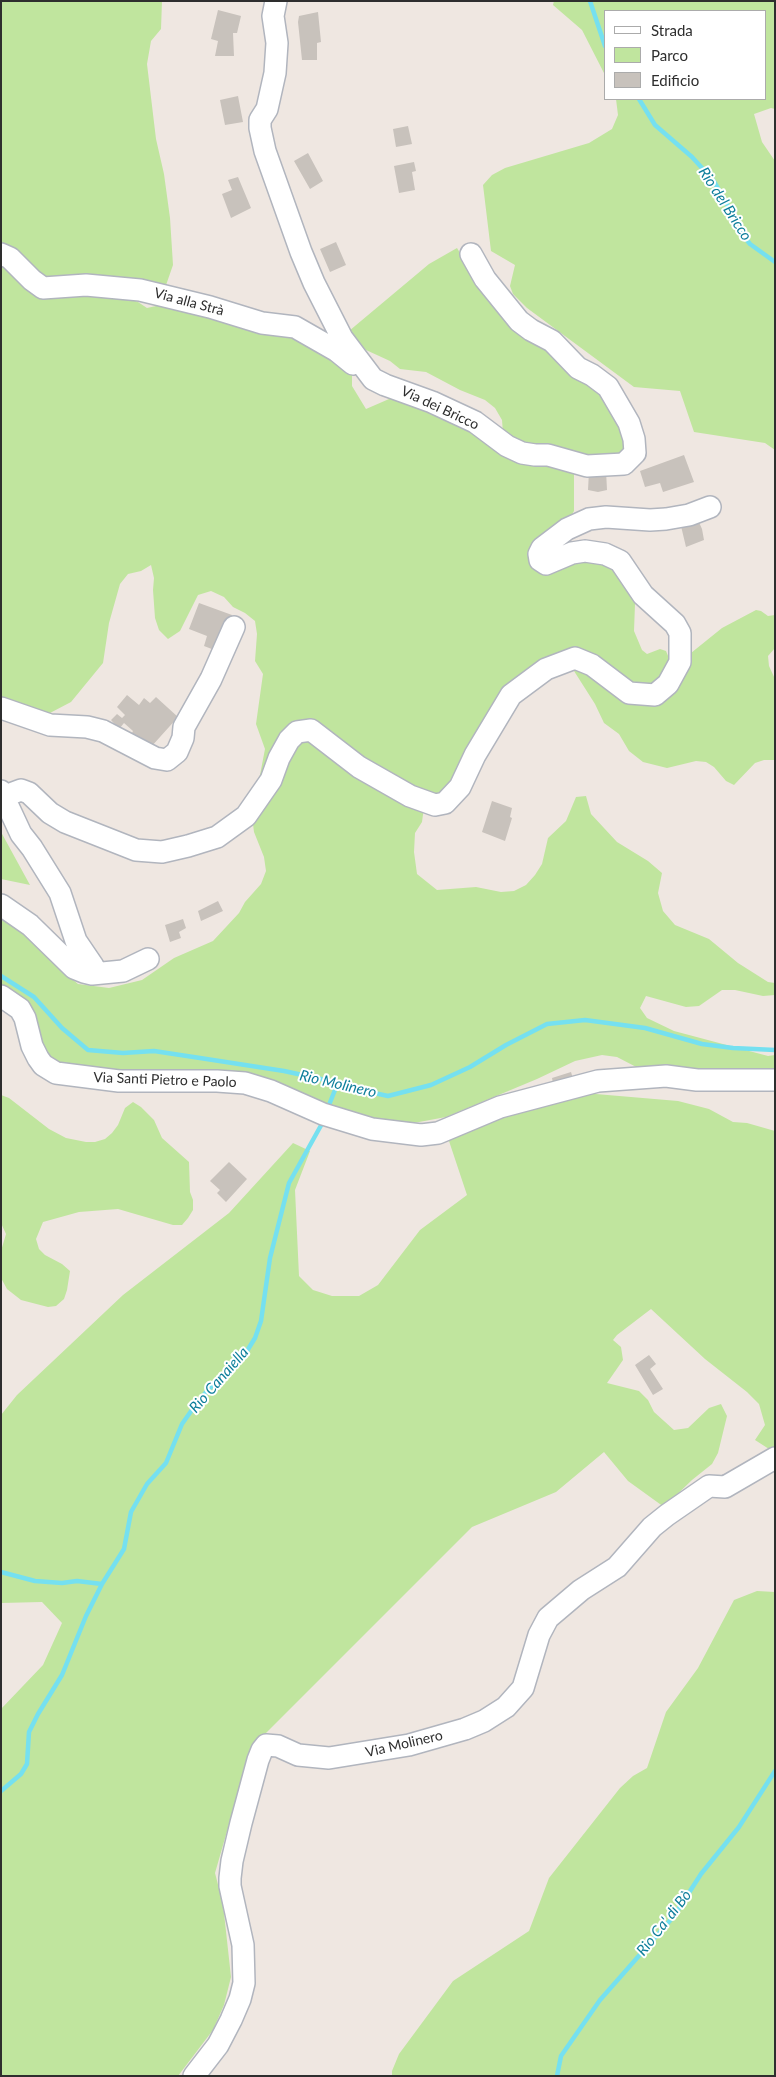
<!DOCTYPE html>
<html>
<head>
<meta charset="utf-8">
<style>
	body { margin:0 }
	#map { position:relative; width:776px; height:2077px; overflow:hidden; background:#efe7e1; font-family:Lato,sans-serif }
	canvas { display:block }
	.frame { position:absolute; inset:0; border:2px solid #2e2e2e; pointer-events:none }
	.legend { position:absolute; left:604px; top:10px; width:162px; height:90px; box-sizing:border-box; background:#fff; border:1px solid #ababab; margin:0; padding:6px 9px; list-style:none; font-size:15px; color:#2e2e2e }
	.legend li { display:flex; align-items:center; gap:10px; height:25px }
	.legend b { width:25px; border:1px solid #ababab }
</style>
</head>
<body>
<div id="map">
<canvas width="776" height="2077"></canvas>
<div class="frame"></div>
<ul class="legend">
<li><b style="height:6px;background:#fff"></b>Strada</li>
<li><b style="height:14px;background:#c0e59e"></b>Parco</li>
<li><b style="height:14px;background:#c8c2bc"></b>Edificio</li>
</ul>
</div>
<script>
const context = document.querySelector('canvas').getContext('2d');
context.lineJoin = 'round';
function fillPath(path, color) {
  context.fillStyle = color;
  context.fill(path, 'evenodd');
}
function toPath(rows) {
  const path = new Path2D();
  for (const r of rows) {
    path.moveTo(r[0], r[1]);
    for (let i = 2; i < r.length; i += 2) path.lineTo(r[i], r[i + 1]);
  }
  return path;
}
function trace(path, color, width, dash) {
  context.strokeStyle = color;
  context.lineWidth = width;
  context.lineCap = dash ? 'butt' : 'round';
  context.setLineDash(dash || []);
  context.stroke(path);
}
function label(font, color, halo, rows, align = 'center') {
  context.font = font + ' Lato,sans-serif';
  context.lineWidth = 4;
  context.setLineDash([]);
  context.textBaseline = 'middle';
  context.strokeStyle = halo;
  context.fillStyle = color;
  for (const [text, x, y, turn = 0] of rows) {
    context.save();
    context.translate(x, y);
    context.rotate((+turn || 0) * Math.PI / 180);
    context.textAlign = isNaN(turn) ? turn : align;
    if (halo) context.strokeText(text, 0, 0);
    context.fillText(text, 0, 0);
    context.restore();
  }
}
const green = toPath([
	[1,1,162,1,161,29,151,41,147,64,156,139,164,174,170,218,173,265,165,288,51,282,1,246],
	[554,1,775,1,775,109,771,108,754,114,762,142,775,161,775,450,765,443,694,432,680,391,634,387,527,308,513,294,510,286,515,265,491,251,483,185,492,175,505,168,589,143,612,129,618,115,616,99,765,99,765,11,605,11,605,75,582,30,553,5],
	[457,248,468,266,544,345,598,388,626,437,626,450,617,460,526,449,503,433,502,420,495,408,485,400,460,390,426,372,400,369,390,361,366,350,349,331,429,264],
	[1,264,82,296,122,296,138,302,147,308,165,304,224,320,258,334,275,333,299,337,352,374,352,386,366,409,396,396,574,469,574,511,569,519,555,532,561,563,609,560,631,587,635,604,634,631,642,650,647,654,660,649,666,651,671,663,655,691,552,658,458,783,424,807,422,822,415,833,414,852,417,874,437,890,476,887,501,892,514,891,526,885,535,875,542,864,548,838,566,821,576,797,586,796,591,814,617,842,648,861,662,873,658,893,663,911,675,925,709,939,738,963,768,982,775,983,775,995,763,996,735,990,722,990,699,1006,686,1007,646,996,640,1008,647,1018,674,1031,768,1056,775,1055,775,1073,642,1070,617,1057,602,1055,575,1061,537,1079,446,1117,403,1125,347,1114,278,1085,118,1072,60,1064,44,1055,1,986,1,912,14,921,56,965,78,984,109,988,142,980,174,958,213,941,239,913,245,902,261,884,266,871,264,857,254,832,250,800,260,775,265,749,256,724,263,674,255,661,257,634,255,621,245,613,233,607,224,597,211,591,198,595,180,631,168,639,159,630,155,618,153,590,154,578,151,565,141,571,128,574,120,584,109,623,103,663,71,702,50,713,1,698],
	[756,610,761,611,768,616,775,615,775,648,768,656,769,666,775,679,775,760,764,760,755,763,734,785,726,781,714,767,706,762,696,761,667,768,643,762,629,751,619,734,604,723,595,704,574,671,580,667,646,704,691,653,722,628],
	[1,832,30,885,1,879],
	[584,1093,678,1101,709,1109,733,1122,747,1123,775,1131,775,1447,769,1449,755,1440,765,1425,759,1404,747,1392,705,1359,651,1309,617,1335,613,1340,621,1347,623,1360,607,1383,639,1391,648,1400,654,1412,674,1430,688,1428,709,1408,721,1404,727,1416,718,1453,712,1464,692,1480,664,1507,628,1481,604,1452,556,1492,472,1527,251,1748,215,1873,223,1904,231,1977,224,2005,213,2030,178,2076,1,2076,1,1709,43,1665,62,1623,42,1602,1,1603,1,1415,17,1395,123,1295,229,1213,293,1143,310,1151,295,1190,299,1276,313,1290,332,1296,359,1296,378,1285,420,1230,467,1195,449,1141,458,1131],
	[1,1095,9,1098,49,1129,66,1138,86,1142,95,1142,105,1139,112,1133,118,1125,125,1108,133,1102,141,1107,154,1120,162,1138,189,1162,190,1192,193,1200,193,1210,188,1218,182,1225,173,1225,118,1209,79,1212,43,1222,36,1239,39,1249,45,1255,62,1264,70,1271,67,1290,64,1299,56,1306,48,1307,21,1300,7,1289,1,1278,1,1251,6,1234,1,1223],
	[757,1591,775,1592,775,2076,392,2076,392,2071,399,2054,453,1981,529,1931,549,1878,620,1788,633,1776,647,1768,666,1712,698,1668,734,1600]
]);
const stream = toPath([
	[590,1,605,46],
	[639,99,655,125,692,157,713,180,727,204,735,225,750,244,775,262],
	[1,976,34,997,62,1028,88,1050,123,1053,154,1051,200,1058,284,1071,321,1079,337,1085,388,1096,431,1085,470,1067,506,1045,547,1024,585,1020,645,1028,702,1044,733,1048,775,1050],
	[327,1110,337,1085],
	[1,1572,35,1581,62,1583,77,1581,102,1584],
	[1,1791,21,1774,27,1764,29,1732,38,1714,62,1675,86,1616,102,1584,124,1549,131,1512,147,1484,166,1463,182,1424,194,1407,207,1391,247,1351,255,1338,261,1321,270,1258,289,1183,324,1120],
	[557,2076,561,2056,600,2000,674,1916,701,1874,739,1827,775,1771]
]);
const building = toPath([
	[218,10,241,16,237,33,233,33,234,56,215,56,218,41,211,39],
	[318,12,321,42,317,43,317,60,302,60,298,22,299,16],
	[238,96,243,122,225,125,220,100],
	[408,126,412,144,396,147,393,129],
	[308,153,323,181,310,189,294,161],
	[414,162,416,171,412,172,415,190,399,193,394,166],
	[238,177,251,208,231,218,222,194,232,190,228,180],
	[336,242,346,265,330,272,320,249],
	[684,455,694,482,663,492,660,483,645,487,640,471],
	[606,470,607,490,598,492,588,490,589,471],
	[698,520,702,529,704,540,686,547,681,526],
	[199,603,232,615,217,651,204,646,207,636,189,629],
	[127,695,139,705,144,698,150,703,156,697,178,717,151,747,131,735,133,731,124,723,119,729,111,720,117,714,122,718,125,715,117,707],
	[492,801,512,808,510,817,512,818,505,841,482,832],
	[218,901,223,911,201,921,198,911],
	[183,919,186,928,179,932,181,938,170,942,165,925],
	[571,1072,574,1082,554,1088,552,1078],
	[229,1162,247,1179,226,1202,217,1193,220,1190,210,1181],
	[649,1355,656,1364,650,1369,663,1389,653,1395,635,1365]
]);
const minor = toPath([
	[276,1,273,16,277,43,275,73,267,109,260,120,260,128,265,151,301,252,314,283,342,338,373,379,385,385,432,402,475,422,507,446,522,453,535,455,548,455,587,466,624,464,635,453,634,439,629,423,608,387,592,375,578,368,552,341,531,330,519,321,485,279,471,254],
	[1,254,10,258,32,280,43,288,86,285,140,290,210,307,262,323,295,327,337,351,353,364],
	[1,708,50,725,87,727,103,731,155,758,167,760,177,752,183,738,184,727,211,679,234,627],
	[1,791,21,834,32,848,60,893,76,941,93,966,92,974],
	[5,796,21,790,29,793,50,813,65,822,136,850,162,852,188,846,217,837,246,816,271,780,279,758,289,740,297,732,311,730,359,767,410,796,435,805,445,803,460,787,475,755,511,695,546,669,575,658,592,665,629,693,655,695,668,684,680,662,680,633,675,624,643,595,620,561,605,554,585,551,572,553,546,564,540,560,539,554,542,548,567,529,589,519,606,517,650,520,666,519,689,515,710,507],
	[1,905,30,925,74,968,84,972,92,974,123,971,148,959],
	[1,996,20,1009,25,1018,32,1046,38,1058,43,1065,56,1073,119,1081,217,1081,245,1083,271,1091,323,1114,372,1129,421,1135,438,1133,500,1107,598,1081,666,1076,697,1080,775,1080],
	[194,2076,218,2045,231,2020,240,1999,244,1983,243,1945,230,1886,230,1878,232,1861,241,1823,258,1760,262,1750,266,1745,278,1746,298,1755,329,1758,409,1745,465,1729,484,1721,506,1707,523,1688,539,1635,548,1618,581,1590,617,1567,652,1527,667,1515,709,1486,725,1487,775,1458]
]);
const streetNames = [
	["Via alla Strà",189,302,15],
	["Via dei Bricco",440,408,25],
	["Via Santi Pietro e Paolo",165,1080,2],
	["Via Molinero",404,1744,-13]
];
const waterNames = [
	["Rio del Bricco",725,204,57],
	["Rio Molinero",338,1084,13],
	["Rio Canaiella",219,1380,-49],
	["Rio Ca' di Bò",664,1923,-52]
];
fillPath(green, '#c0e59e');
trace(stream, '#75e0f0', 4.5);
fillPath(building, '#c8c2bc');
trace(minor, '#b1b5be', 24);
trace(minor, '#fff', 21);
label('14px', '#2e2e2e', '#fff', streetNames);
label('italic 15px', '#0d7e9b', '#fff', waterNames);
</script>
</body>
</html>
